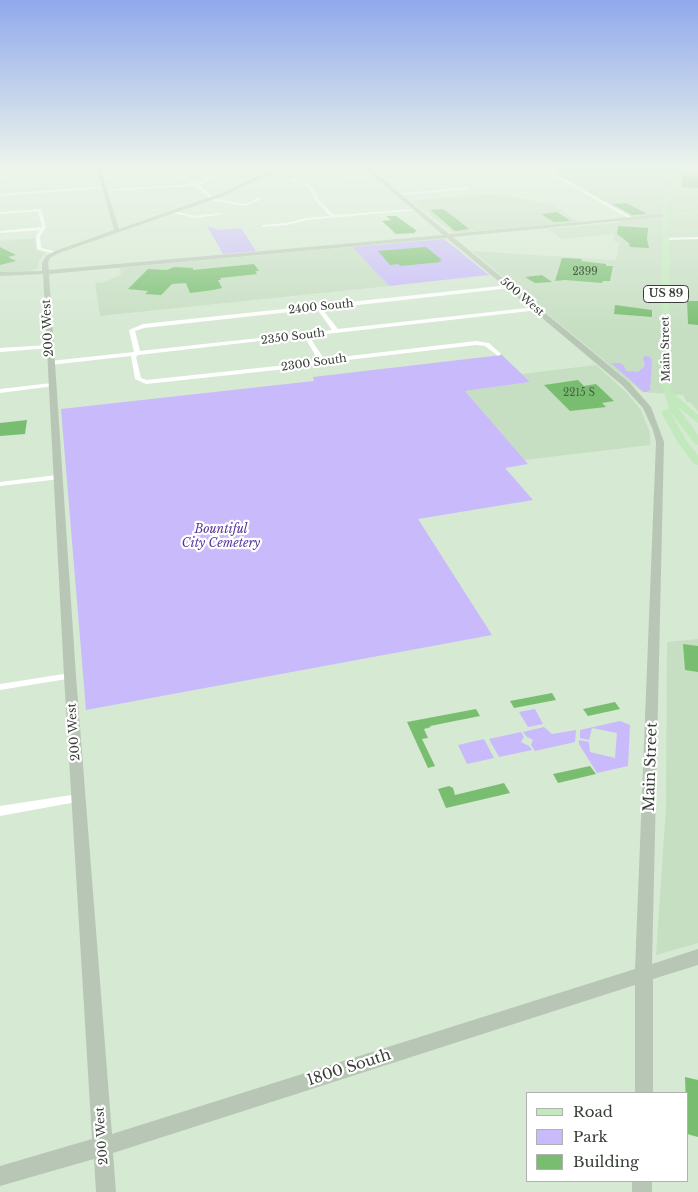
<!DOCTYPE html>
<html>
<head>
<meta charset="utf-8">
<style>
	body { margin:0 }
	#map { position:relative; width:698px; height:1192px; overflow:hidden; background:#d6e9d3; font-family:"Libre Baskerville",serif }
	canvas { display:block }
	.legend { position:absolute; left:526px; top:1092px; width:162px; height:90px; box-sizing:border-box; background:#fff; border:1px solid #afb2af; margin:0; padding:6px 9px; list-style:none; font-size:15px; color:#383f37 }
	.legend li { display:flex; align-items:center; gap:10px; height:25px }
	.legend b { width:25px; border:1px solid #afb2af }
</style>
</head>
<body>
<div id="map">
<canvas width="698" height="1192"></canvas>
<ul class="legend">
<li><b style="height:6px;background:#c2e9bd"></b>Road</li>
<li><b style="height:14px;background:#c9bafc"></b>Park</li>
<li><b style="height:14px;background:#79be70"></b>Building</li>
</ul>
</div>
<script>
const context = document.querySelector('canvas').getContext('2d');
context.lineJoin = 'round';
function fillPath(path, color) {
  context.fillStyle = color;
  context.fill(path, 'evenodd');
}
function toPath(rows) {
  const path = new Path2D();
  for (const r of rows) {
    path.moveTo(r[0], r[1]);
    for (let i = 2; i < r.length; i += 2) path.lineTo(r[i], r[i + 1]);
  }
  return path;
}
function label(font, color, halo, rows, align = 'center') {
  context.font = font + ' "Libre Baskerville",serif';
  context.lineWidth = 4.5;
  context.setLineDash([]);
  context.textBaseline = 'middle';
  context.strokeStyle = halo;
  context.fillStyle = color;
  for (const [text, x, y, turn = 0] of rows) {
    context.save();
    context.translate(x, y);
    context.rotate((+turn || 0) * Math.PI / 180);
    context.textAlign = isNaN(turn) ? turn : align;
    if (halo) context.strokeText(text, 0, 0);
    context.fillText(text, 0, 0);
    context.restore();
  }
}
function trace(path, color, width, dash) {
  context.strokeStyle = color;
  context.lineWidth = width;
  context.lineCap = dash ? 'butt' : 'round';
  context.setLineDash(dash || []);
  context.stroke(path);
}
const built = toPath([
	[563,167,698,167,698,411,690,402,687,402,683,395,642,392,472,251,616,260,619,243,614,241,614,234,562,239,548,229,617,223,621,217,630,216,557,175,551,168],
	[489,194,503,195,552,204,579,222,453,233,412,201],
	[35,238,37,251,45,253,39,260,38,268,29,271,0,272,0,241],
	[352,247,389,286,100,316,95,283,105,282,121,274,120,268],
	[596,365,626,392,641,410,650,433,650,445,524,460,465,391,530,382,522,374],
	[698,639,698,943,656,955,666,808,667,642]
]);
const green = toPath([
	[207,226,219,230,241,228,256,251,223,254],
	[444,239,489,275,389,286,352,247],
	[502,355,530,382,465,391,528,464,505,468,533,500,418,519,492,635,86,710,61,409,314,381,313,377],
	[648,356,652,359,650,390,647,392,644,392,611,363,620,363,624,366,626,371,638,372,645,366,643,357],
	[535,709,543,724,528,727,519,712],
	[620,721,630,725,628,766,597,773,579,744,579,740,589,742,590,752,615,758,617,733,592,728,589,740,580,738,580,730],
	[544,727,552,734,576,730,575,742,535,751,531,745,533,740,527,737,523,732],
	[521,732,524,737,521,742,529,746,532,750,499,757,489,739],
	[484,739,494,758,467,764,458,745]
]);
const building = toPath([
	[682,174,698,175,698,188,682,187],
	[626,203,647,214,632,215,612,204],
	[443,209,454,217,469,229,455,231,430,210],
	[557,212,569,220,570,221,554,222,541,214],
	[386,216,396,216,417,231,414,232,415,233,396,234,382,221,391,220],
	[618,226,648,228,647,239,649,248,630,247,629,243,617,234],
	[0,247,16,255,8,257,16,261,0,265],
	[426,247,442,260,439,260,442,262,400,266,398,264,390,265,378,251],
	[562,258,582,259,581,261,606,264,606,266,613,266,610,281,603,281,602,283,565,280,555,281],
	[254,264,259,271,255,271,257,274,220,278,221,280,218,280,222,288,213,290,190,293,186,283,172,284,161,295,145,294,148,291,128,289,148,269,167,270,174,267,193,268,193,270],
	[542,275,552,282,535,283,525,277],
	[687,301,698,301,698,325,688,324],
	[615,305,652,310,652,317,614,314],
	[578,380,584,386,596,384,614,401,602,403,606,407,570,411,544,385],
	[27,420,25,434,0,436,0,423],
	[683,644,698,646,698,672,685,670],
	[552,693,556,700,514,708,510,701],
	[615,702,620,709,588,716,583,709],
	[476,709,480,716,430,726,431,727,424,729,428,738,422,739,435,766,428,768,407,722],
	[590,766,596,774,558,783,553,774],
	[504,783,510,793,446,808,438,789,449,786,453,788,455,795],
	[685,1077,698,1080,698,1137,687,1134]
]);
const street = toPath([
	[168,167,172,167,196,183,231,167,236,167,199,185,211,195,217,196,216,198,209,197,195,186,105,191,103,190,192,184,168,167],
	[312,167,316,167,295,181,311,185,319,200,334,215,417,209,419,210,306,220,287,225,261,227,263,225,287,223,306,218,330,216,316,201,308,187,290,181,312,167],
	[432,167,449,167,371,173,369,172,432,167],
	[545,167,549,167,554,173,635,219,632,220,552,175,545,167],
	[100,168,99,170,0,177,0,175,100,168],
	[376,174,375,176,351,178,349,177,376,174],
	[105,186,104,188,0,196,0,194,105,186],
	[469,187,470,189,398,195,396,194,469,187],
	[211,198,245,204,259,198,262,199,245,206,210,200,211,198],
	[41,209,46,227,40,236,41,248,56,252,56,254,37,249,36,236,40,230,0,233,0,231,42,227,38,211,0,214,0,212,41,209],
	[173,211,196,216,221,213,223,214,196,218,172,213,173,211],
	[698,237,698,239,665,240,663,239,665,238,698,237],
	[509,285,511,286,511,288,322,309,338,329,536,307,539,309,538,310,309,336,324,359,476,341,489,343,501,354,498,356,485,346,476,345,322,363,286,369,146,384,135,379,131,356,50,365,47,363,50,361,134,352,129,330,143,324,509,285],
	[317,309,332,330,140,351,135,331,144,328,317,309],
	[304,336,318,360,286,365,147,380,141,378,136,357,138,355,304,336],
	[49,345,51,346,51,348,0,352,0,348,49,345],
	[52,383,54,384,54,386,0,393,0,389,52,383],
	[57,475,60,475,60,479,0,486,0,482,57,475],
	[70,673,73,674,75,676,73,678,0,690,0,684,70,673],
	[78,794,82,795,84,798,82,801,0,816,0,806,78,794]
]);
const secondary = toPath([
	[96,167,100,167,119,229,222,193,278,167,283,167,226,195,59,253,50,258,48,263,49,270,443,235,363,167,368,167,449,234,666,214,669,216,453,237,629,382,651,407,664,442,652,964,698,949,698,965,653,979,653,1093,635,1093,635,985,113,1153,116,1192,96,1192,94,1159,0,1186,0,1166,92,1139,64,676,43,274,0,276,0,272,42,271,42,263,46,256,55,251,114,230,96,167],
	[447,238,623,386,643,408,653,430,656,442,635,969,112,1134,76,676,49,274,447,238],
	[666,170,698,171,698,173,664,172,666,170],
	[632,1181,652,1181,652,1192,632,1192,632,1181]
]);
const primary = toPath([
	[663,167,669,167,669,214,698,210,698,214,669,217,669,380,672,392,698,415,698,423,677,406,698,435,698,445,695,444,669,410,661,380,663,167],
	[666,409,669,410,686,440,698,455,698,465,694,464,677,441,661,412,666,409]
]);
const numberNames = [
	["2399",585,272],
	["2215 S",579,393]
];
const shields = [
	[666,294,45]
];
const shieldNames = [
	["US 89",666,294]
];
const farStreetnames = [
	["500 West",522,297,40],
	["2400 South",321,307,-6],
	["2350 South",293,337,-7],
	["Main Street",666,349,-91],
	["2300 South",314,363,-8]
];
const streetNames = [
	["200 West",48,328,-93],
	["200 West",74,732,-94],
	["200 West",102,1136,-94]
];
const parkNames = [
	["Bountiful",221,530],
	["City Cemetery",221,544]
];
const nearStreetnames = [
	["Main Street",651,767,-88],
	["1800 South",349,1068,-18]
];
fillPath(built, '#c6dec2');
fillPath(green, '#c9bafc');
fillPath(building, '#79be70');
fillPath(street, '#fff');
fillPath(secondary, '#b8c7b5');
fillPath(primary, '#c2e9bd');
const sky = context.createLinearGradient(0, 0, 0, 334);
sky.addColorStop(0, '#91a9ec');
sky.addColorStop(0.5, '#edf5eb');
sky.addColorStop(1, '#edf5eb00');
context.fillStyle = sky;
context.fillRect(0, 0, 698, 334);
label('10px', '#485f45', null, numberNames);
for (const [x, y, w] of shields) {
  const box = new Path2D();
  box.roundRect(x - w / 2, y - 8.5, w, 17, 4);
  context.fillStyle = '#fff';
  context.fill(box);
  trace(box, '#383f37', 1);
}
label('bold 11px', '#383f37', null, shieldNames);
label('11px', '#383f37', '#fff', farStreetnames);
label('12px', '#383f37', '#fff', streetNames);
label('italic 12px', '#59369d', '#fff', parkNames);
label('15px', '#383f37', '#fff', nearStreetnames);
</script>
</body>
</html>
